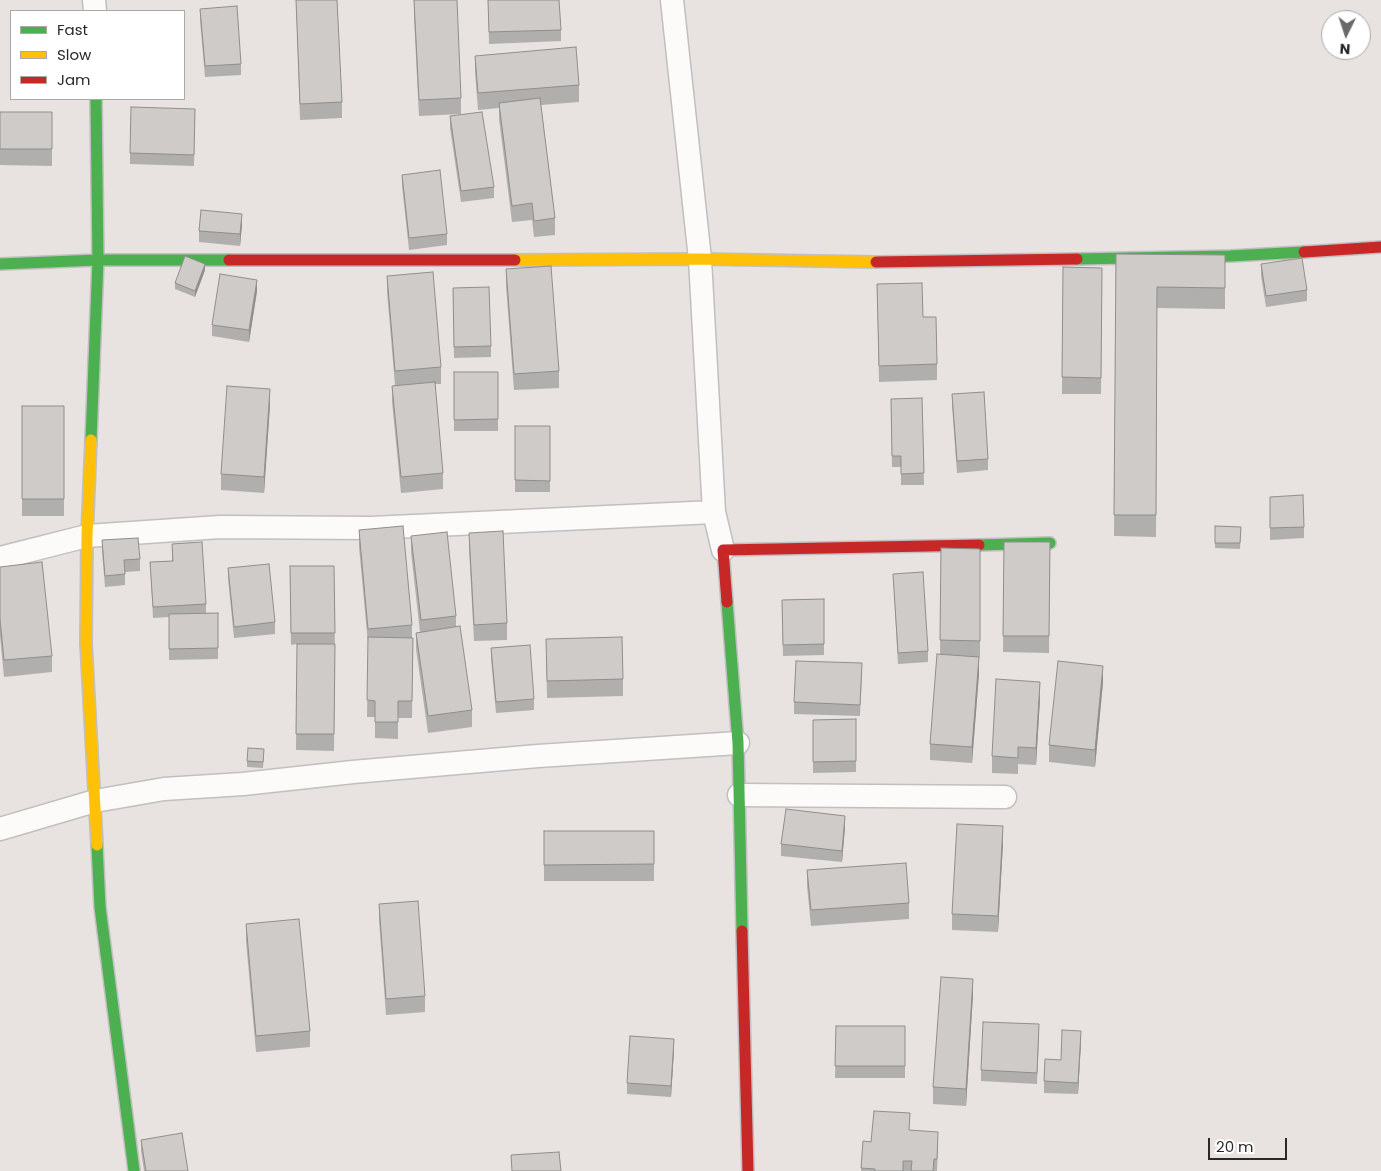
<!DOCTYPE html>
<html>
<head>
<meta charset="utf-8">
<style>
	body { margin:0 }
	#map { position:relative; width:1381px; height:1171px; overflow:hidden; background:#e8e2e0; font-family:Poppins,sans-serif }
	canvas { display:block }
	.legend { position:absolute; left:10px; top:10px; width:175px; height:90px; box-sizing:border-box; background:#fff; border:1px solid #a9a9a9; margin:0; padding:6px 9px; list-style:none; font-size:15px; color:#292929 }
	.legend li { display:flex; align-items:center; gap:10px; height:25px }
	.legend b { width:25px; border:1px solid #a9a9a9 }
	.north { position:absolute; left:1321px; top:10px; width:50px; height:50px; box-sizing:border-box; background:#fff; border:1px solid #a9a9a9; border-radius:50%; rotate:184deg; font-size:14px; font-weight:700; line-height:20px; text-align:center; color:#292929 }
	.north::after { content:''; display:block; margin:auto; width:18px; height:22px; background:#6c6a69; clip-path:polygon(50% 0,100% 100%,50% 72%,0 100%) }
	.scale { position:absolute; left:1208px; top:1138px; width:79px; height:22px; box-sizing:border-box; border:2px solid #292929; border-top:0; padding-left:6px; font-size:15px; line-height:18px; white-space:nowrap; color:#292929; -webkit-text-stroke:4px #fff; paint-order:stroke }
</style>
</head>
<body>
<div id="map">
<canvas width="1381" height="1171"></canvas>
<ul class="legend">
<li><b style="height:6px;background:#4caf50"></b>Fast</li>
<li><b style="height:6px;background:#ffc107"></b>Slow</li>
<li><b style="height:6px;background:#c62828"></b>Jam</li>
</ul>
<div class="north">N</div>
<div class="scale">20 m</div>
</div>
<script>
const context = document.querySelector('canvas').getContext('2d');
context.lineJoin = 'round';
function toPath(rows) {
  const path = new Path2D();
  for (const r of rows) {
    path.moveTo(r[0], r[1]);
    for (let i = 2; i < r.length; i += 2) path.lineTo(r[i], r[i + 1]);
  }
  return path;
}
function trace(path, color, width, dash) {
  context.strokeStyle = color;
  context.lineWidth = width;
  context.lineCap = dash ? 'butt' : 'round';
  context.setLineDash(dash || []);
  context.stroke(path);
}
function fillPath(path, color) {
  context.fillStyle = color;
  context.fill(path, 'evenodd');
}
const street = toPath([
	[94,0,95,11],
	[672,0,700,259,714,512],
	[0,558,87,536,220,527,371,528,714,512,723,550],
	[739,795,1005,797],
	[0,829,95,801,164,789,243,784,353,772,538,756,738,743]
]);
const fast = toPath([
	[1077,259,1230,256,1304,252],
	[0,264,98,260,229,260],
	[91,440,98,260,96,99],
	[979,545,1050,543],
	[727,602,738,743,742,931],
	[97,845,100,907,134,1171]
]);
const slow = toPath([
	[515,260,700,259,876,262],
	[91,440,87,536,86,643,97,845]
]);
const jam = toPath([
	[1304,252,1381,247],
	[229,260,515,260],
	[876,262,1077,259],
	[727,602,723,550,979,545],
	[742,931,748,1171]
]);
const wall = toPath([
	[296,0,342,102,342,118,300,120],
	[414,0,461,98,461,114,419,116,414,17],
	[488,0,561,30,561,41,489,44],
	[200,9,241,64,241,75,205,77,200,20],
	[475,56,579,85,579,102,541,105,555,218,555,235,534,237,532,220,512,222,499,119,499,108,478,110,475,72],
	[195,109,194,166,130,164,130,153],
	[0,112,52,112,52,166,0,165],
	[450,116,494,187,494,198,461,202,450,128],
	[402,175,447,234,447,245,409,250,402,186],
	[242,225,240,246,199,242,199,231],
	[1116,254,1225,255,1225,309,1157,308,1156,537,1114,536],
	[1261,264,1307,290,1307,301,1266,307,1261,276],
	[1063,267,1102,268,1101,394,1062,394],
	[506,269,559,371,559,388,514,390,506,286],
	[205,270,195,297,175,289,175,283],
	[387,276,441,367,441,384,435,384,443,473,443,489,401,493,392,402,392,386,395,385,387,292],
	[877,284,923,317,937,364,937,380,879,382],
	[453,288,491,346,491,357,454,358],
	[257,291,249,342,212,336,212,325],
	[454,372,498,372,498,431,454,431],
	[952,394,988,459,988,470,957,473,952,405],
	[922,398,924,485,901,485,901,467,892,467,891,399],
	[270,405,264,493,221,490,221,474],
	[22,406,64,406,64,516,22,516],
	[515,426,550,426,550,492,515,492],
	[1270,497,1304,527,1304,538,1270,540],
	[1215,526,1241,527,1240,549,1215,548],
	[359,530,412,625,412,638,413,638,412,718,398,718,398,739,375,738,375,717,367,717,368,644,359,547],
	[469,533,507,623,507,640,474,641,469,549],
	[411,536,456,616,456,627,472,710,472,727,428,733,416,649,416,633,420,632,411,552],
	[102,540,140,559,140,571,125,572,125,585,105,587,102,552],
	[1004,542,1050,542,1049,653,1003,652],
	[172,544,206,604,206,613,218,613,218,659,169,660,169,617,153,618,150,562,172,561],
	[941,548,980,549,980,657,979,657,979,674,972,763,930,760,930,744,940,654],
	[290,566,334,566,335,661,334,751,296,750,297,644,291,645],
	[0,567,52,656,52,672,4,677,0,636],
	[228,568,275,622,275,634,234,638,228,579],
	[893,574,928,651,928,662,898,664],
	[824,599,824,655,783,656,782,600],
	[546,639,623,679,623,696,547,698],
	[491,648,534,699,534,710,496,713,491,659],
	[862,674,860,716,794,714,794,702],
	[1103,682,1095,767,1049,762,1049,745],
	[1040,699,1036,765,1018,764,1018,774,992,773,992,756],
	[856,719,856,772,813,773,813,720],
	[264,755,263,768,247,767,247,761],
	[845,827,842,862,781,856,781,844],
	[544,831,654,831,654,881,544,881],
	[1003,843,998,932,952,930,952,914],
	[807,870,909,903,909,919,811,926,807,886],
	[379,904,425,996,425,1012,386,1015,379,920],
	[246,924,310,1031,310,1047,256,1052,246,941],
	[973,995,966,1106,933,1104,933,1087],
	[836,1026,905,1026,905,1078,835,1078],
	[1039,1035,1037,1084,981,1081,981,1070],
	[1081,1042,1078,1094,1044,1093,1044,1081,1061,1060],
	[674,1050,671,1097,627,1094,627,1083],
	[910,1130,938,1148,937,1171,861,1171,863,1141,871,1142],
	[141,1140,188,1171,144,1171,141,1151]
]);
const shadedWall = toPath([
	[242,214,242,225,240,246,240,234],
	[205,264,205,270,195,297,195,291],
	[257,280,257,291,249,342,249,330],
	[270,389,270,405,264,493,264,477],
	[979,657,979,674,972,763,972,747],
	[1103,666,1103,682,1095,767,1095,750],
	[1040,682,1040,699,1036,765,1036,748],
	[845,816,845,827,842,862,842,851],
	[1003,826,1003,843,998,932,998,916],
	[973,979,973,995,966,1106,966,1089],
	[1081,1031,1081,1042,1078,1094,1078,1083],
	[674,1039,674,1050,671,1097,671,1086]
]);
const building = toPath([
	[296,0,337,0,342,102,300,104,296,0],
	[414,0,457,0,461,98,419,100,414,0],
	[488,0,559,0,561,30,489,32,488,0],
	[237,6,241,64,205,66,200,9,237,6],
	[576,47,579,85,478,93,475,56,576,47],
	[540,98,555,218,534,221,532,203,512,206,499,103,540,98],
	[131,107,195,109,194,155,130,153,131,107],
	[0,112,52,112,52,149,0,149,0,112],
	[482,112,494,187,461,191,450,116,482,112],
	[440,170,447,234,409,238,402,175,440,170],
	[201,210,242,214,240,234,199,231,201,210],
	[1116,254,1225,255,1225,288,1157,287,1156,515,1114,515,1116,254],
	[185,256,205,264,195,291,175,283,185,256],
	[1302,258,1307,290,1266,296,1261,264,1302,258],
	[551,266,559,371,514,374,506,269,551,266],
	[1063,267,1102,268,1101,378,1062,377,1063,267],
	[433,272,441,367,395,371,387,276,433,272],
	[220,274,257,280,249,330,212,325,220,274],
	[922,283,923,317,936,317,937,364,879,366,877,284,922,283],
	[489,287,491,346,454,347,453,288,489,287],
	[454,372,498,372,498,419,454,420,454,372],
	[435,382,443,473,401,477,392,386,435,382],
	[227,386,270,389,264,477,221,474,227,386],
	[984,392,988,459,957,461,952,394,984,392],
	[922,398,924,473,901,474,901,456,892,456,891,399,922,398],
	[22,406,64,406,64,499,22,499,22,406],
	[515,426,550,426,550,481,515,480,515,426],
	[1303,495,1304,527,1270,528,1270,497,1303,495],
	[403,526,412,625,368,629,359,530,403,526],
	[1215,526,1241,527,1240,543,1215,543,1215,526],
	[503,531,507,623,474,625,469,533,503,531],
	[447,532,456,616,421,620,411,536,447,532],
	[138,538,140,559,124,560,125,574,105,576,102,540,138,538],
	[202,542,206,604,153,607,150,562,173,561,172,544,202,542],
	[1004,542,1050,542,1049,636,1003,636,1004,542],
	[941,548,980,549,980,641,940,640,941,548],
	[42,562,52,656,4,660,0,619,0,567,42,562],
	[269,564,275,622,234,627,228,568,269,564],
	[290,566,334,566,335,633,291,633,290,566],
	[923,572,928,651,898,653,893,574,923,572],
	[824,599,824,644,783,645,782,600,824,599],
	[218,613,218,648,169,649,169,614,218,613],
	[460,626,472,710,428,716,416,633,460,626],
	[368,637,413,638,412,701,398,701,398,722,375,722,375,701,367,700,368,637],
	[622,637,623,679,547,681,546,639,622,637],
	[297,644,335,644,334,734,296,734,297,644],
	[530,645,534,699,496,702,491,648,530,645],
	[937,654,979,657,972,747,930,744,937,654],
	[796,661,862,663,860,705,794,702,796,661],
	[1058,661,1103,666,1095,750,1049,745,1058,661],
	[996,679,1040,682,1036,748,1018,747,1018,758,992,756,996,679],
	[856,719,856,761,813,762,813,720,856,719],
	[248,748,264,749,263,762,247,761,248,748],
	[786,809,845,816,842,851,781,844,786,809],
	[957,824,1003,826,998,916,952,914,957,824],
	[544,831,654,831,654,864,544,865,544,831],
	[906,863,909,903,811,910,807,870,906,863],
	[418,901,425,996,386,999,379,904,418,901],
	[299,919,310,1031,256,1036,246,924,299,919],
	[941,977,973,979,966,1089,933,1087,941,977],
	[983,1022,1039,1024,1037,1073,981,1070,983,1022],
	[836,1026,905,1026,905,1066,835,1066,836,1026],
	[1062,1030,1081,1031,1078,1083,1044,1081,1045,1059,1061,1060,1062,1030],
	[630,1036,674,1039,671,1086,627,1083,630,1036],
	[874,1111,910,1113,909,1130,938,1132,937,1159,934,1159,933,1171,911,1171,912,1161,903,1161,903,1171,875,1171,875,1169,861,1168,863,1141,871,1142,874,1111],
	[182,1133,188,1171,146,1171,141,1140,182,1133],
	[559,1152,561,1171,512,1171,511,1155,559,1152]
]);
trace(street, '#c1bfc1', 25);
trace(fast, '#c1bfc1', 14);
trace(slow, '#c1bfc1', 14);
trace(jam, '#c1bfc1', 14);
trace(street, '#fcfbfa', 22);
trace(fast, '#4caf50', 11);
trace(slow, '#ffc107', 11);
trace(jam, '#c62828', 11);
fillPath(wall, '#b1afad');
fillPath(shadedWall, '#908e8d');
fillPath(building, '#cecbc9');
trace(building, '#908e8d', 1);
</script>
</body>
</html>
